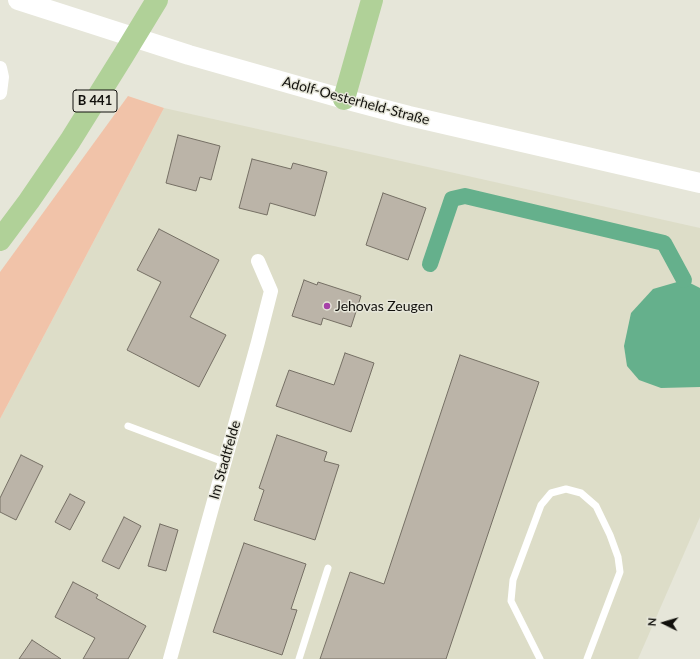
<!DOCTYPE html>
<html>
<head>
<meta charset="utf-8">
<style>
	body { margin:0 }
	#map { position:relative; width:700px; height:659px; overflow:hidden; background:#e6e6d9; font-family:Lato,sans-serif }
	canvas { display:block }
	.north { position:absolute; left:644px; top:603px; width:40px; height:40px; -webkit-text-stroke:3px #e6e6d9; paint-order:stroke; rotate:275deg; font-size:11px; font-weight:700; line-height:16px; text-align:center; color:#11100c }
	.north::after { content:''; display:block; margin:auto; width:14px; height:18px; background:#11100c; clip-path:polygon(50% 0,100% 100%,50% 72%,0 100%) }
</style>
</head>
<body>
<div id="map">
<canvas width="700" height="659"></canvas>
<div class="north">N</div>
</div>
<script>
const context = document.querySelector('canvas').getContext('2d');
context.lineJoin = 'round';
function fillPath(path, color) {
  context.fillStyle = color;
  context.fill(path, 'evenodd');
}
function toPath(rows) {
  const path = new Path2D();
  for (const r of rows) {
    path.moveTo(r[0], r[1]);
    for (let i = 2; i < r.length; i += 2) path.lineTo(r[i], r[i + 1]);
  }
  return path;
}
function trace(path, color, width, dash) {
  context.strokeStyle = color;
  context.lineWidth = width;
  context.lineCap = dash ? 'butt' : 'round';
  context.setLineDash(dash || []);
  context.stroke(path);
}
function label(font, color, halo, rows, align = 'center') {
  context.font = font + ' Lato,sans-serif';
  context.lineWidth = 3;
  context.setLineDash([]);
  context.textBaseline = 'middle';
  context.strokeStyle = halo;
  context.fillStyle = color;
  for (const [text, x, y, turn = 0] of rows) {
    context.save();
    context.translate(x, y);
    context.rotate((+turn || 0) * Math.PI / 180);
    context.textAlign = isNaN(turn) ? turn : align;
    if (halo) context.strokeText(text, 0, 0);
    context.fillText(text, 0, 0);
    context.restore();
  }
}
const built = toPath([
	[164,108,700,228,700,517,638,659,0,659,0,419]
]);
const green = toPath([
	[128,96,164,108,0,419,0,272]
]);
const water = toPath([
	[684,280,700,288,700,387,661,388,639,380,627,366,624,346,631,313,653,289]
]);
const canal = toPath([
	[430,264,452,199,465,196,664,243,684,280]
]);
const building = toPath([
	[178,135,220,146,211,180,200,177,196,191,166,183,178,135],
	[252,159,291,169,293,163,327,172,315,216,270,203,267,215,239,208,252,159],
	[383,193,426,208,408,260,366,245,383,193],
	[159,229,219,260,190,317,226,335,199,387,127,350,161,282,137,270,159,229],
	[304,280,317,285,318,282,361,296,351,327,323,318,321,325,292,316,304,280],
	[345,353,374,363,351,432,276,406,289,370,334,385,345,353],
	[460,355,539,382,446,659,320,659,350,572,384,584,460,355],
	[277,435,327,452,324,461,339,465,315,540,254,520,264,490,259,488,277,435],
	[21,455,43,466,16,520,0,512,0,498,21,455],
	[70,494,85,502,70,530,55,522,70,494],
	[124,517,141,526,119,569,102,561,124,517],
	[160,524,178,530,166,571,148,566,160,524],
	[244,543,306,564,291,609,297,610,282,655,213,632,244,543],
	[73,582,98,595,96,598,146,626,128,659,83,659,95,638,55,617,73,582],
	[32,640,61,659,19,659,32,640]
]);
const lane = toPath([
	[128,426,224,462],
	[299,659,328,568],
	[540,659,511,601,513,580,541,505,551,493,566,489,581,493,596,506,610,535,618,557,620,572,587,659]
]);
const street = toPath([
	[0,68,2,77,0,93],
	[170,659,258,342,271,291,258,261]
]);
const secondary = toPath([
	[18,0,189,55,344,99,409,116,700,183]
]);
const primary = toPath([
	[344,99,372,0],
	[0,240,29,201,70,141,123,56,157,0]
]);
const markers = [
	[327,306,4,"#a641a7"]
];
const shields = [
	[95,101,44]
];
const shieldNames = [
	["B 441",95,101]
];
const streetNames = [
	["Adolf-Oesterheld-Straße",356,101,15],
	["Im Stadtfelde",225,460,-74]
];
const poiNames = [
	["Jehovas Zeugen",335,306]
];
fillPath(built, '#ddddc8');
fillPath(green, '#f1c3a9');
fillPath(water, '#65b08c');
trace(canal, '#65b08c', 16);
fillPath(building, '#bbb4a8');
trace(building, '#767065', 1);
trace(lane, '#fff', 7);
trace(street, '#fff', 14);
trace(secondary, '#fff', 20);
trace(primary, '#b0d198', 22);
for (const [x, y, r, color] of markers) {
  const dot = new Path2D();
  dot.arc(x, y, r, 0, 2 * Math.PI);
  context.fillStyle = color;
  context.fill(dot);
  trace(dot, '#e6e6d9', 1.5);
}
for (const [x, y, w] of shields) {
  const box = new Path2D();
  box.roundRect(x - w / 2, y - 11, w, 22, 3);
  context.fillStyle = '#e6e6d9';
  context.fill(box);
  trace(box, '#11100c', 1);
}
label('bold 13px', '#11100c', null, shieldNames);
label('14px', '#11100c', '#e6e6d9', streetNames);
label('14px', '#11100c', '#e6e6d9', poiNames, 'left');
</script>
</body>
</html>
